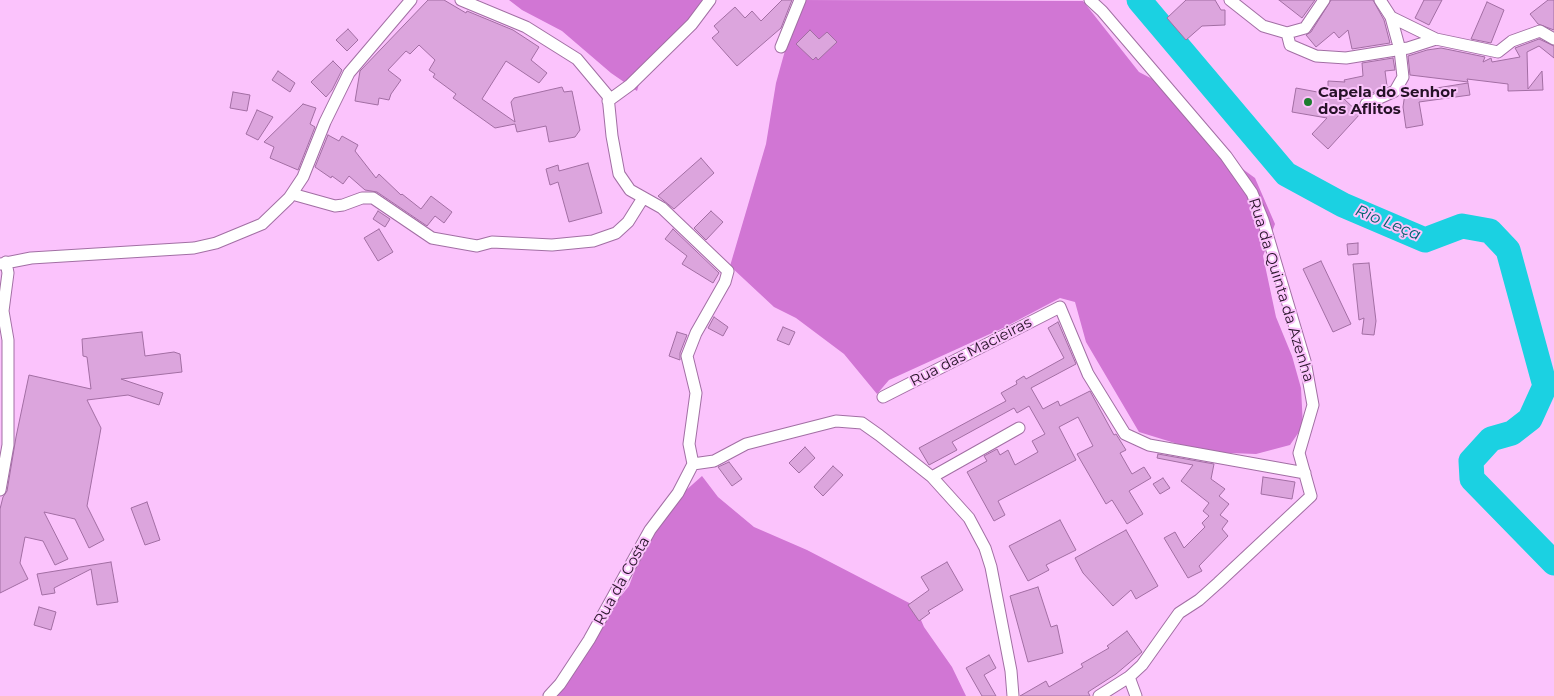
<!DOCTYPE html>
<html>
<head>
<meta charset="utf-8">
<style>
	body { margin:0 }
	canvas { display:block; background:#fbc3fc }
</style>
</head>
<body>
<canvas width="1554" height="696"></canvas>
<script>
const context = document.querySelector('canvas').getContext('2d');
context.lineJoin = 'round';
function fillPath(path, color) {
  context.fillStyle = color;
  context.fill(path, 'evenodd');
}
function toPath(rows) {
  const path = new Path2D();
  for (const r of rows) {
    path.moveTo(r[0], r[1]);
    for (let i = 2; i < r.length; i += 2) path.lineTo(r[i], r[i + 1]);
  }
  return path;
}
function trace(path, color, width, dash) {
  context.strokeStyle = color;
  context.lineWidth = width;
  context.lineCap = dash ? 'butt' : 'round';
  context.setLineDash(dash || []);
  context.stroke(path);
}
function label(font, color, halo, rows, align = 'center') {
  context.font = font + ' Montserrat,sans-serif';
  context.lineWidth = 4;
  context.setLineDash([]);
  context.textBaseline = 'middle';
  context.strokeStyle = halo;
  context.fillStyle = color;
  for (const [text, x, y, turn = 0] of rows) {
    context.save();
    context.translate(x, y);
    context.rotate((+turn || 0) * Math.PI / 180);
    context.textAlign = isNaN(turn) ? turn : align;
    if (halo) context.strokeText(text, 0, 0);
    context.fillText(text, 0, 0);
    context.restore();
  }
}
const forest = toPath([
	[509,0,704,0,639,84,637,91,611,73,562,31,522,10],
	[799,0,1083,1,1139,72,1162,84,1215,153,1226,164,1233,162,1255,178,1275,224,1263,256,1276,317,1292,356,1301,388,1303,426,1290,445,1256,454,1204,452,1139,432,1086,342,1075,302,1060,298,1003,328,889,380,877,394,844,354,796,318,774,307,730,266,766,144,776,83],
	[702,476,718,497,754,527,807,550,915,606,924,627,952,667,966,696,547,696,595,628,629,586,645,543,684,492]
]);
const river = toPath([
	[1139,0,1286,174,1343,205,1425,240,1462,226,1490,231,1508,250,1545,386,1530,419,1512,433,1491,439,1471,461,1472,479,1554,563]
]);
const building = toPath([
	[428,0,444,0,466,13,467,11,513,30,539,47,531,60,547,73,539,83,506,61,482,99,515,122,511,102,514,98,562,87,564,92,572,91,580,130,575,137,549,142,546,126,517,132,515,124,495,128,453,98,456,94,433,77,435,74,429,70,435,60,419,45,410,54,406,51,388,70,401,80,391,94,389,100,379,98,378,105,355,101,360,71,428,0],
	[782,0,792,0,781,28,737,66,712,38,719,32,714,26,735,7,745,18,752,11,761,21,782,0],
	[1186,0,1215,0,1221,10,1225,10,1225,25,1202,26,1186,40,1167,18,1186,0],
	[1279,0,1315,0,1302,18,1279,0],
	[1331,0,1373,0,1384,20,1390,43,1352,49,1348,30,1339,38,1334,32,1316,47,1306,35,1311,32,1331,0],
	[1424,0,1442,0,1429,25,1415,18,1424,0],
	[1548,0,1554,0,1554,30,1538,24,1530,14,1548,0],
	[1487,2,1504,10,1491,43,1471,39,1487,2],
	[348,29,358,40,347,51,336,40,348,29],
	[810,30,819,39,827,32,837,42,818,60,816,57,813,60,796,44,810,30],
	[1539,39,1554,46,1554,58,1539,46,1527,52,1528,89,1542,71,1543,90,1508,91,1508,84,1467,79,1468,82,1410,75,1408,56,1427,50,1441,48,1485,57,1483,62,1491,58,1492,62,1520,57,1515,48,1539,39],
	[1393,58,1395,70,1385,71,1387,86,1368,95,1344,99,1360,114,1328,149,1312,134,1327,118,1292,112,1296,88,1328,94,1328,81,1345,82,1344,80,1363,76,1362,63,1393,58],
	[333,61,342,70,332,90,326,97,311,82,333,61],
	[278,71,295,83,290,92,272,80,278,71],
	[1468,83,1470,95,1419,102,1423,125,1406,128,1403,107,1405,93,1468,83],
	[233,92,250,95,247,111,230,108,233,92],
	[303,104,316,108,310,124,315,127,298,170,270,158,274,147,264,142,303,104],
	[257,110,273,117,258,140,246,134,257,110],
	[328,135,339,141,342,136,358,145,355,151,376,178,379,174,401,195,402,194,421,209,431,196,452,212,444,223,435,216,427,226,377,192,365,190,349,176,343,184,332,176,331,178,315,167,328,135],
	[701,158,714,173,674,209,658,196,701,158],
	[588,163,602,213,569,222,558,182,550,185,546,169,558,165,559,171,588,163],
	[378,211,390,219,385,227,373,219,378,211],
	[711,211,723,222,706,240,694,228,711,211],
	[379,229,393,252,378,261,364,238,379,229],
	[673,229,719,273,713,283,682,264,687,256,665,239,673,229],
	[1358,243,1358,254,1348,255,1347,244,1358,243],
	[1321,261,1351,324,1333,332,1303,269,1321,261],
	[1369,263,1376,321,1374,335,1362,334,1364,318,1359,320,1353,264,1369,263],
	[714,317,728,327,723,336,708,328,714,317],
	[1058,322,1076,364,1031,388,1043,409,1058,401,1060,406,1090,391,1114,435,1116,434,1126,450,1120,453,1132,474,1144,467,1151,478,1129,491,1143,514,1127,524,1112,500,1106,504,1077,454,1093,446,1078,417,1059,427,1076,460,998,501,1005,515,994,521,967,472,987,461,984,456,997,449,1000,455,1008,450,1015,465,1038,452,1032,441,1045,434,1029,406,1017,413,1014,408,952,442,957,450,929,465,919,448,1006,401,1001,393,1017,384,1016,381,1024,376,1026,379,1064,358,1048,328,1058,322],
	[783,327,795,332,789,345,777,340,783,327],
	[142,332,145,356,174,352,180,354,182,372,121,379,163,393,159,405,128,395,87,400,101,428,87,506,104,540,89,548,75,519,44,512,68,559,55,565,43,541,25,537,20,563,28,579,0,593,0,509,3,497,7,491,16,437,29,375,91,389,87,357,83,356,82,339,142,332],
	[677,332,687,335,680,353,680,360,669,356,677,332],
	[805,447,815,458,799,473,789,463,805,447],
	[1158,454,1214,464,1211,479,1225,489,1219,496,1229,504,1220,515,1228,521,1222,529,1228,536,1199,566,1202,571,1188,578,1164,538,1175,532,1184,548,1205,527,1202,523,1209,516,1203,511,1209,503,1181,481,1193,465,1157,458,1158,454],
	[729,462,742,479,732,486,718,467,729,462],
	[833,466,843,475,823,496,814,487,833,466],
	[1263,477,1295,482,1292,499,1261,494,1263,477],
	[1163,478,1170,488,1160,494,1153,484,1163,478],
	[147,502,160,540,145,545,131,508,147,502],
	[1060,520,1076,550,1046,565,1049,570,1028,581,1009,546,1060,520],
	[1126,530,1158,586,1136,599,1131,590,1113,606,1083,573,1075,558,1126,530],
	[111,562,118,602,97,605,91,569,54,588,55,593,42,595,37,574,111,562],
	[947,562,963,590,928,611,930,613,919,621,908,605,929,590,921,577,947,562],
	[1038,587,1051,627,1057,625,1063,653,1028,662,1010,596,1038,587],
	[39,607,56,612,51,630,34,625,39,607],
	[1127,631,1142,652,1116,674,1088,692,1090,696,1020,696,1046,681,1049,687,1083,667,1081,664,1109,648,1107,646,1127,631],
	[989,655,996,668,984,675,996,696,982,696,966,668,989,655]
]);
const street = toPath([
	[461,0,526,27,577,59,608,96,612,136,619,174,630,190,662,208,728,271,725,282,696,333,687,356,696,393,689,444,693,464],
	[1090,0,1102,11,1226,156,1252,193,1263,220,1305,361,1313,405,1299,453,1311,496,1218,583,1199,600,1179,613,1142,665,1129,677,1099,696],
	[1230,0,1263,26,1287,33,1305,28,1324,0],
	[1380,0,1391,17,1436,39,1498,52,1512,41,1540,31,1554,39],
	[1287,33,1290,45,1316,56,1346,58,1408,48,1436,39],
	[781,47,800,0],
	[608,101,630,85,692,24,710,0],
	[1366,104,1395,91,1403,77,1400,50,1391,17],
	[292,194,335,206,343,205,362,198,373,198,432,238,477,246,492,242,552,245,593,241,616,233,628,222,643,198],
	[0,264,31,258,194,248,216,243,262,224,289,198,303,177,325,122,349,73,411,0],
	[883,397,1060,307,1088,374,1125,434,1149,445,1305,473],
	[693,464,714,461,746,444,836,421,862,423,879,435,932,477,969,518,985,548,991,567,1011,671,1013,696],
	[932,477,1019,428],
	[0,490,8,445,8,340,3,311,8,273,6,262],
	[1129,677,1136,696],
	[549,696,560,684,589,640,650,530,678,493,693,464]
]);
const markers = [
	[1308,102,5,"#1d7d2f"]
];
const poiNames = [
	["Capela do Senhor",1318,93],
	["dos Aflitos",1318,110]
];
const streetNames = [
	["Rua da Quinta da Azenha",1281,290,73],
	["Rua das Macieiras",971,352,-27],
	["Rua da Costa",622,581,-61]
];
const waterNames = [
	["Rio Leça",1388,223,22]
];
fillPath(forest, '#d176d4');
trace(river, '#1bd1e2', 25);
fillPath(building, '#dca5dd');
trace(building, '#a26ea3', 1);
trace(street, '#a26fa4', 13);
trace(street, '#fff', 11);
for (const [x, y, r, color] of markers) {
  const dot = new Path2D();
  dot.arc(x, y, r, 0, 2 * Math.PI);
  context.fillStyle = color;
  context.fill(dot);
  trace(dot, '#fbc3fc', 2);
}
label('bold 15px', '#261227', '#fbc3fc', poiNames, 'left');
label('15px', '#261227', '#fbc3fc', streetNames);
label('italic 16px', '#00626b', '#fbc3fc', waterNames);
</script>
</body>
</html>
